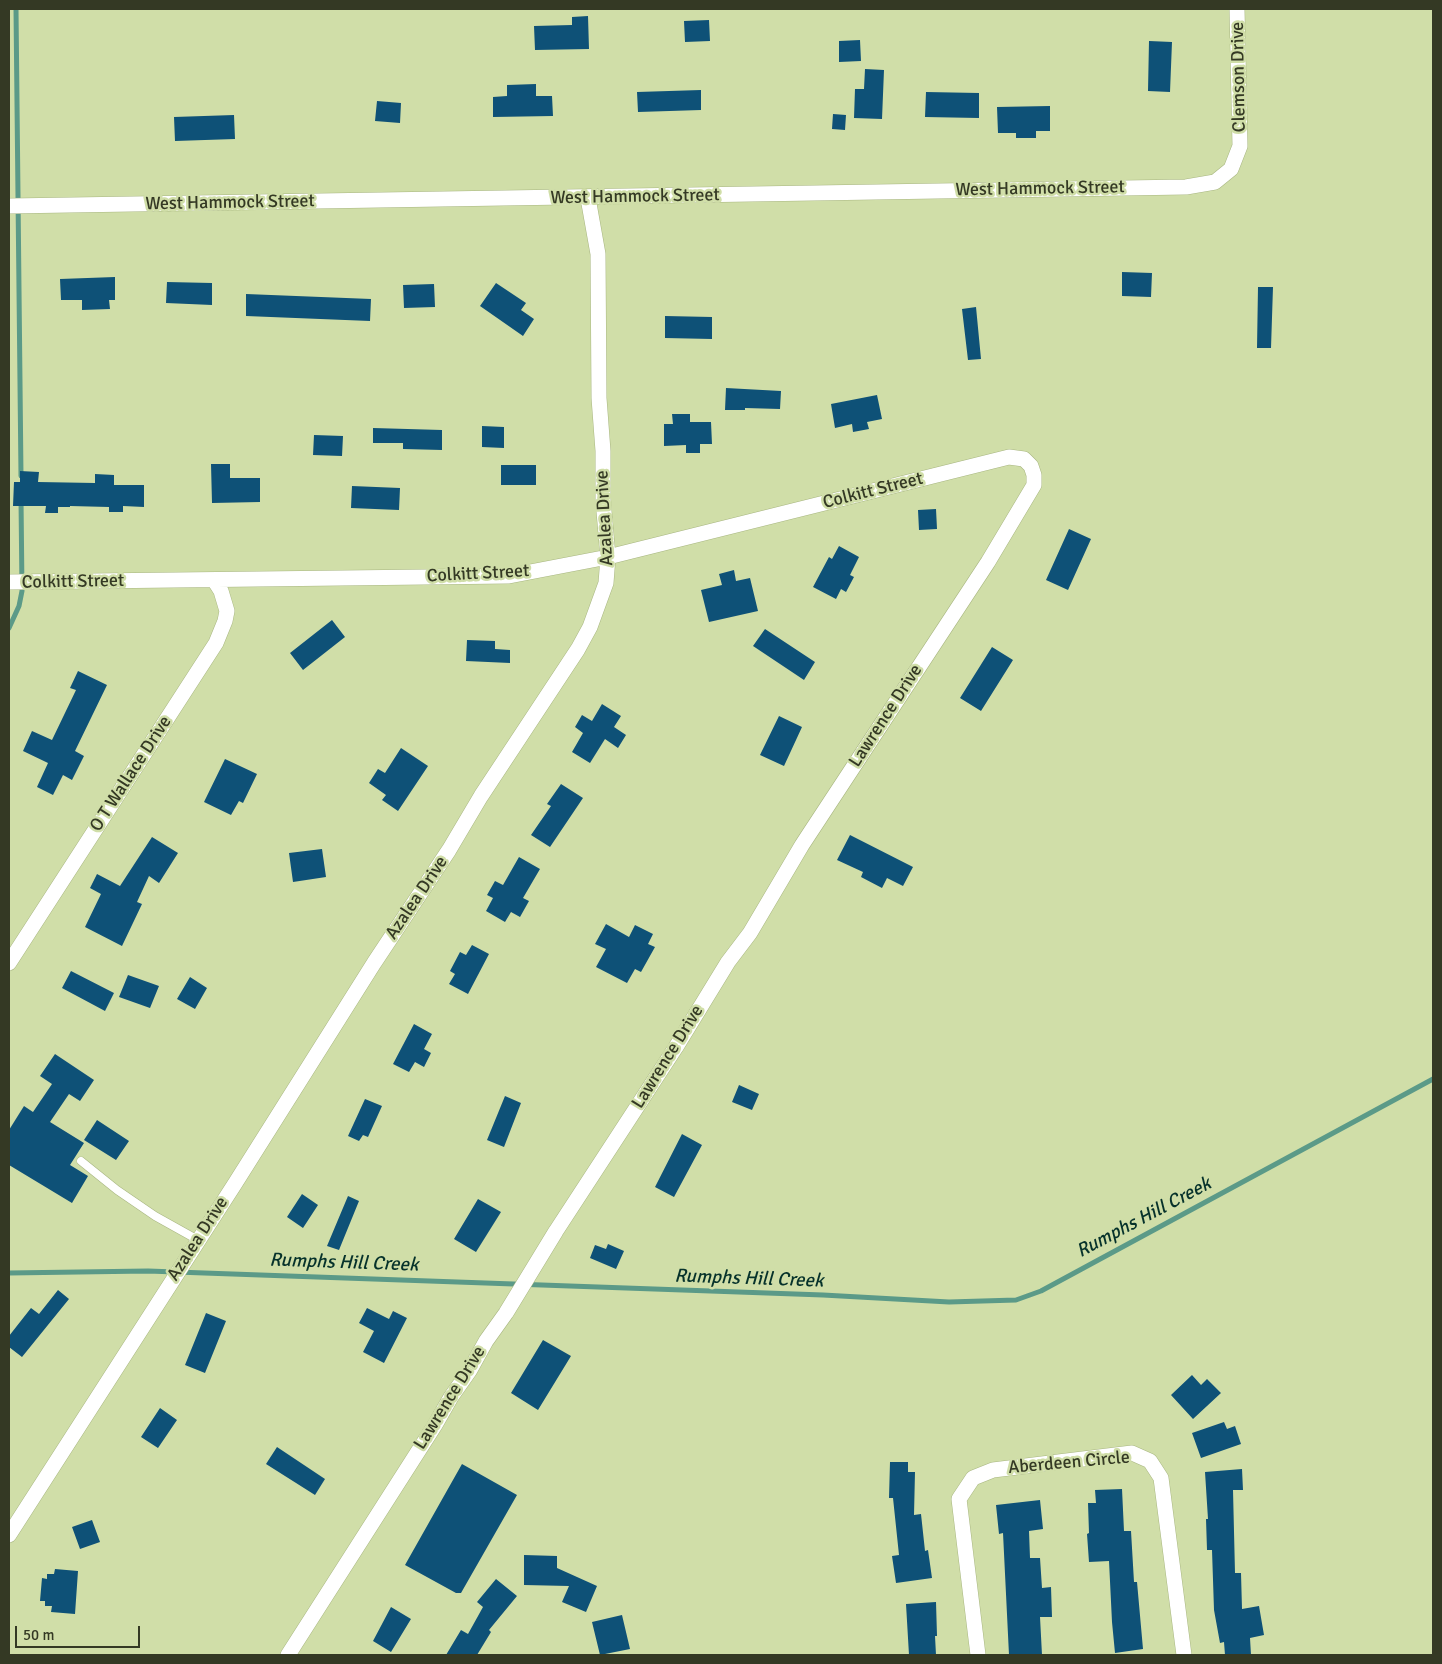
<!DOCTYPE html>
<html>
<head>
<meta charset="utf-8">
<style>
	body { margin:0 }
	#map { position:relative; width:1442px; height:1664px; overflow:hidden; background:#d0dea8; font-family:Signika,sans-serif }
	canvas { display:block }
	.frame { position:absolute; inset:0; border:10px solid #343924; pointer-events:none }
	.scale { position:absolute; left:15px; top:1626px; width:125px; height:22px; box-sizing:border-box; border:2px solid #343924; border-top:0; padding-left:6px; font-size:15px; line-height:18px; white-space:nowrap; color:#343924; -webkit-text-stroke:4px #d0dea8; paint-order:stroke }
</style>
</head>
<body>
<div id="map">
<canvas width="1442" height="1664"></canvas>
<div class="frame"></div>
<div class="scale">50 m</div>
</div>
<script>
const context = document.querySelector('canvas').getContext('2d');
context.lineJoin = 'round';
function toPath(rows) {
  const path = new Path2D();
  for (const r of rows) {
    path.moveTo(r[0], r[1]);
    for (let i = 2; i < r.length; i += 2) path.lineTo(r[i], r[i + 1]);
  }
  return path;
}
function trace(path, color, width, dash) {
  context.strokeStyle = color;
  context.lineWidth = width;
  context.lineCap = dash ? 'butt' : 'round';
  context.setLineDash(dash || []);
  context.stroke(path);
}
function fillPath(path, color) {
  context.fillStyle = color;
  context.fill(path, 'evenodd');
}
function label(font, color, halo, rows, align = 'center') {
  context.font = font + ' Signika,sans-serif';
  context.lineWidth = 5;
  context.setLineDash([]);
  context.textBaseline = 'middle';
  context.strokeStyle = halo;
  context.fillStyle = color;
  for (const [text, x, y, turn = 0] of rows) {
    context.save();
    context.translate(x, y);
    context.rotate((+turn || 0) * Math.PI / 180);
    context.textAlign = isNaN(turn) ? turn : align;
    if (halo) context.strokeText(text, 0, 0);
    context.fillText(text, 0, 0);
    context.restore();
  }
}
const stream = toPath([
	[16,9,21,476],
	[9,628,19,606,22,591,21,499],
	[9,1273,148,1271,823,1295,949,1302,1016,1300,1041,1291,1433,1079]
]);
const building = toPath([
	[588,16,589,49,535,50,534,26,572,25,572,17],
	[709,20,710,41,685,42,684,21],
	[860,40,861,61,839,62,839,41],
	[1149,41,1172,42,1170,92,1148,91],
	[865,69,884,70,882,119,854,118,855,89,864,89],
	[536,84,536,96,552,96,553,116,493,117,493,97,507,96,507,85],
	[701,90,701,110,638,112,637,92],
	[926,92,979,93,979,118,925,117],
	[377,101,401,103,400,123,375,121],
	[1050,106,1050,131,1036,131,1036,138,1016,138,1016,133,998,133,997,107],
	[833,114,846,115,845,130,832,129],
	[234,115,235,139,175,141,174,117],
	[1122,272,1152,273,1151,297,1122,296],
	[115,277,115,300,109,300,110,309,82,310,82,300,61,300,60,279],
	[167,282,212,283,212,305,166,303],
	[496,283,526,303,521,310,534,319,523,336,480,306],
	[434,284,435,307,404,308,403,285],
	[1258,287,1273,287,1271,348,1257,348],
	[246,294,371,299,370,321,246,316],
	[976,307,981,359,968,360,962,309],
	[665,316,712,317,712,339,665,338],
	[726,388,781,391,780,409,745,408,745,410,725,410],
	[877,395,882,419,867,422,869,429,853,432,852,424,835,428,831,404],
	[672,414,690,414,690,422,711,422,712,444,700,444,700,453,686,453,686,445,664,446,664,424,673,424],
	[482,426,504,427,504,448,482,447],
	[373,428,442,430,442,450,403,449,403,443,373,443],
	[314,435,343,436,342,456,313,455],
	[211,464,230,464,230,478,260,478,260,502,212,503],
	[501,465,536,465,536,485,501,485],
	[20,471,39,472,38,482,95,483,95,474,114,475,114,485,144,485,144,507,123,506,123,512,109,512,109,507,70,506,70,507,58,507,58,513,45,513,46,506,13,506,14,482,20,482],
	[352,486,400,488,399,510,351,508],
	[936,509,937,529,919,530,918,510],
	[1069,529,1091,539,1068,590,1046,580],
	[839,546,859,557,850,575,854,577,846,592,841,589,836,599,813,587,829,557,832,559],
	[734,570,736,581,750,578,758,611,709,622,701,590,722,585,719,574],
	[332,620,345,637,303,670,290,653],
	[765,629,815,662,804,680,753,646],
	[467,640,495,641,495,649,510,650,510,663,466,661],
	[992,647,1013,660,981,711,960,698],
	[78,671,107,685,75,751,84,756,72,780,63,775,53,795,37,787,48,763,23,751,32,731,52,740,76,690,70,688],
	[602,704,621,716,614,727,626,735,618,748,605,739,590,763,572,752,583,733,575,727,582,715,592,721],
	[779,716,802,727,784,766,760,755],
	[401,748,428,766,398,811,382,800,386,795,369,783,378,769,385,773],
	[225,759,257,774,243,803,239,801,231,815,204,802],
	[561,784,583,798,550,847,531,835,551,806,547,804],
	[850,835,913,867,903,886,887,878,882,888,861,877,863,872,837,860],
	[152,837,178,853,159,883,149,876,137,902,142,904,122,946,85,927,101,894,90,888,97,874,120,886],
	[322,849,326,877,293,882,289,853],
	[519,857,540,869,523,898,529,901,520,917,511,912,505,922,486,911,493,898,487,895,495,881,503,885],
	[606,924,629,937,635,925,653,934,648,944,655,947,641,972,635,969,627,983,596,967,606,949,595,944],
	[472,945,489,954,468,994,449,984,455,974,450,971,460,952,466,955],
	[71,971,114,993,105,1011,62,988],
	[128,975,159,986,150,1008,119,997],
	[190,977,207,988,195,1009,177,999],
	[414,1024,432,1034,424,1049,431,1053,424,1067,415,1062,409,1072,393,1064],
	[55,1054,94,1080,80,1101,69,1094,50,1122,84,1143,70,1165,88,1176,72,1203,9,1165,9,1130,24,1106,33,1112,52,1084,40,1076],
	[739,1085,759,1094,752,1110,732,1102],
	[505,1096,521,1103,504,1147,487,1140],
	[365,1099,382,1106,368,1137,363,1135,359,1141,348,1136],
	[97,1120,129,1141,116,1160,84,1140],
	[682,1134,702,1145,674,1197,655,1187],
	[302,1194,318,1205,303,1228,287,1217],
	[348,1196,359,1201,339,1250,327,1246],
	[478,1199,501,1212,476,1252,454,1239],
	[608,1244,624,1251,616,1269,590,1258,595,1245,606,1249],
	[58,1290,69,1299,22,1357,9,1347,9,1336,31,1308,39,1314],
	[367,1308,389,1319,393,1311,407,1318,384,1363,363,1352,374,1331,359,1323],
	[206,1313,226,1321,205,1373,185,1365],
	[543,1340,571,1356,538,1410,511,1393],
	[1192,1375,1201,1385,1207,1379,1221,1393,1193,1419,1171,1395],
	[160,1408,177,1420,158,1448,141,1437],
	[1224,1422,1227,1429,1235,1426,1241,1444,1201,1458,1192,1433],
	[277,1447,325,1479,315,1495,266,1464],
	[890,1462,908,1462,908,1472,915,1472,914,1515,921,1514,925,1551,928,1550,932,1578,896,1583,892,1556,899,1555,893,1498,889,1498],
	[462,1464,517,1495,461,1593,456,1593,405,1565],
	[1242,1469,1243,1490,1233,1490,1235,1573,1241,1573,1242,1609,1259,1606,1264,1635,1250,1638,1251,1655,1225,1655,1224,1642,1220,1643,1214,1610,1212,1550,1207,1550,1206,1519,1208,1519,1205,1472],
	[1122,1489,1124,1531,1131,1531,1134,1582,1137,1582,1143,1649,1115,1653,1112,1622,1109,1561,1089,1562,1087,1534,1089,1533,1088,1503,1096,1503,1095,1490],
	[1040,1500,1043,1529,1029,1531,1030,1558,1040,1558,1042,1588,1051,1587,1052,1617,1040,1617,1042,1655,1009,1655,1003,1533,999,1534,996,1505],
	[92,1520,100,1542,80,1549,72,1527],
	[524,1555,557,1556,557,1568,597,1586,586,1612,562,1602,569,1586,524,1585],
	[55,1569,78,1571,75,1614,51,1612,52,1606,45,1606,45,1601,40,1601,42,1578,47,1579,47,1574,54,1574],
	[496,1579,517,1596,489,1630,491,1632,477,1655,446,1655,461,1630,468,1634,483,1607,477,1602],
	[936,1602,937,1636,935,1636,936,1655,909,1655,906,1604],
	[391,1607,411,1619,391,1652,373,1641],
	[622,1615,630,1649,600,1655,592,1622]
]);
const lane = toPath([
	[81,1161,117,1190,155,1216,198,1240]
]);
const street = toPath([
	[9,206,1186,187,1215,182,1231,169,1240,146,1237,9],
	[9,582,509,576,608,557,1009,457,1024,459,1031,466,1034,475,1034,485,988,562,802,845,750,933,728,962,676,1047,556,1231,506,1313,486,1341,470,1370,451,1397,435,1425,288,1655],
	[9,963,216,643,225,621,227,611,221,591,214,580],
	[9,1535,236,1182,374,963,449,850,481,796,578,649,590,627,606,583,608,557,603,500,603,451,599,398,598,254,588,198],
	[978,1655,959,1499,973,1478,993,1470,1132,1453,1150,1461,1161,1478,1184,1655]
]);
const streetNames = [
	["Clemson Drive",1239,77,-91],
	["West Hammock Street",1040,189,-1],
	["West Hammock Street",635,197,-1],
	["West Hammock Street",230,203,-1],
	["Colkitt Street",873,491,-14],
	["Azalea Drive",605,518,-93],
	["Colkitt Street",478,574,-3],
	["Colkitt Street",73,582,-1],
	["Lawrence Drive",886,716,-57],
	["O T Wallace Drive",131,774,-57],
	["Azalea Drive",417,898,-56],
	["Lawrence Drive",668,1057,-58],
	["Azalea Drive",198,1239,-57],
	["Lawrence Drive",450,1398,-58],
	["Aberdeen Circle",1069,1463,-5]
];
const waterNames = [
	["Rumphs Hill Creek",1144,1218,-28],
	["Rumphs Hill Creek",344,1263,2],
	["Rumphs Hill Creek",749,1279,2]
];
trace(stream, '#5b9a88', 5);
fillPath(building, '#0e5177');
trace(lane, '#a8b681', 9);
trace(street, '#a8b681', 16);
trace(lane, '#fff', 8);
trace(street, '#fff', 15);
label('18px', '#343924', '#d0dea8', streetNames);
label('italic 19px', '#06322b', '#d0dea8', waterNames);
</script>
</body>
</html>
